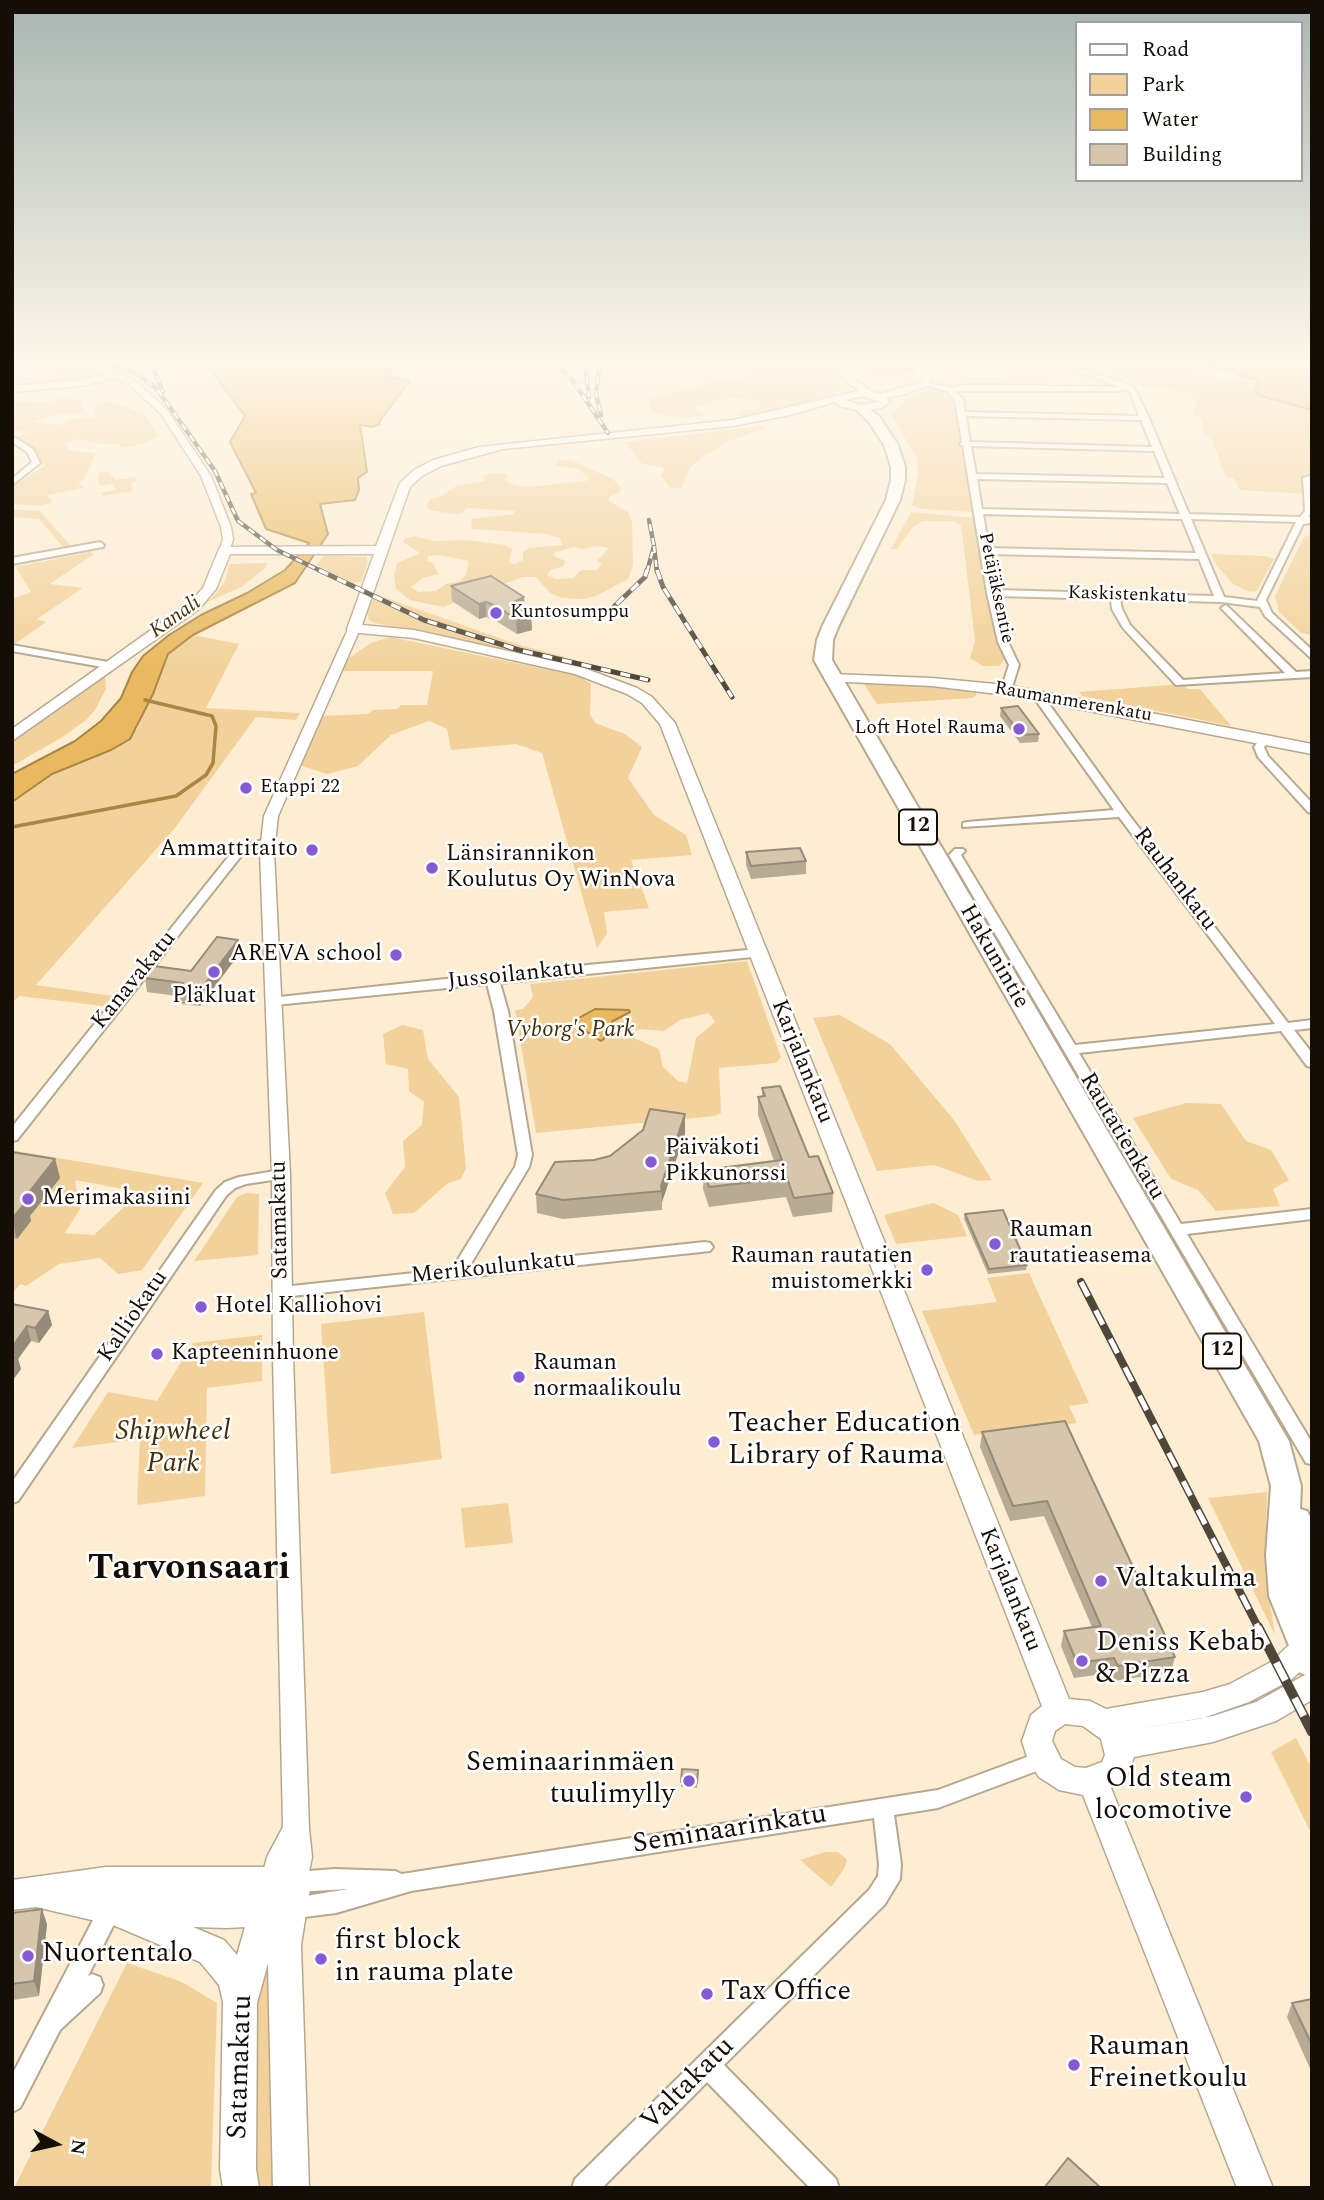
<!DOCTYPE html>
<html>
<head>
<meta charset="utf-8">
<style>
	body { margin:0 }
	#map { position:relative; width:1324px; height:2200px; overflow:hidden; background:#fdedd2; font-family:Spectral,serif }
	canvas { display:block }
	.frame { position:absolute; inset:0; border:14px solid #140e06; pointer-events:none }
	.legend { position:absolute; left:1075px; top:21px; width:228px; height:161px; box-sizing:border-box; background:#fff; border:2px solid #a19f9b; margin:0; padding:9px 12px; list-style:none; font-size:21px; color:#140e06 }
	.legend li { display:flex; align-items:center; gap:14px; height:35px }
	.legend b { width:35px; border:2px solid #a19f9b }
	.north { position:absolute; left:21px; top:2109px; width:70px; height:70px; -webkit-text-stroke:5px #fff; paint-order:stroke; rotate:98deg; font-size:19px; font-weight:700; line-height:28px; text-align:center; color:#140e06 }
	.north::after { content:''; display:block; margin:auto; width:24px; height:32px; background:#140e06; clip-path:polygon(50% 0,100% 100%,50% 72%,0 100%) }
</style>
</head>
<body>
<div id="map">
<canvas width="1324" height="2200"></canvas>
<div class="frame"></div>
<ul class="legend">
<li><b style="height:9px;background:#fff"></b>Road</li>
<li><b style="height:19px;background:#f2d29a"></b>Park</li>
<li><b style="height:19px;background:#e9b95f"></b>Water</li>
<li><b style="height:19px;background:#d6c7ac"></b>Building</li>
</ul>
<div class="north">N</div>
</div>
<script>
const context = document.querySelector('canvas').getContext('2d');
context.lineJoin = 'round';
function fillPath(path, color) {
  context.fillStyle = color;
  context.fill(path, 'evenodd');
}
function toPath(rows) {
  const path = new Path2D();
  for (const r of rows) {
    path.moveTo(r[0], r[1]);
    for (let i = 2; i < r.length; i += 2) path.lineTo(r[i], r[i + 1]);
  }
  return path;
}
function trace(path, color, width, dash) {
  context.strokeStyle = color;
  context.lineWidth = width;
  context.lineCap = dash ? 'butt' : 'round';
  context.setLineDash(dash || []);
  context.stroke(path);
}
function label(font, color, halo, rows, align = 'center') {
  context.font = font + ' Spectral,serif';
  context.lineWidth = 5;
  context.setLineDash([]);
  context.textBaseline = 'middle';
  context.strokeStyle = halo;
  context.fillStyle = color;
  for (const [text, x, y, turn = 0] of rows) {
    context.save();
    context.translate(x, y);
    context.rotate((+turn || 0) * Math.PI / 180);
    context.textAlign = isNaN(turn) ? turn : align;
    if (halo) context.strokeText(text, 0, 0);
    context.fillText(text, 0, 0);
    context.restore();
  }
}
const green = toPath([
	[38,363,92,374,99,378,44,385,43,382,65,370,29,367],
	[756,363,829,363,837,374,841,385,835,396,814,404,748,417,736,415,744,410,755,410,762,403,760,400,732,398,715,400,694,409,706,415,685,418,653,413,648,402,650,398,671,392,747,376,753,370,746,364],
	[1103,363,1183,363,1198,375,1252,381,1258,383,1255,391,1312,410,1312,516,1305,516,1307,494,1240,490,1234,478,1226,477,1212,440,1202,433,1204,428,1200,418,1193,414,1197,403,1189,390,1147,388,1113,375],
	[932,389,944,390,953,400,973,512,923,509,912,506,918,474,917,458,891,415,908,398],
	[63,397,82,401,84,413,61,413,33,422,59,425,74,418,94,417,97,404,108,401,143,413,159,436,143,444,123,448,118,444,108,445,78,439,68,443,68,450,96,453,84,480,78,482,84,488,47,495,53,503,36,506,12,504,12,487,45,465,40,462,40,456,17,437,27,433,23,431,12,432,12,401,45,403],
	[761,426,767,427,727,442,701,458,690,468,681,489,669,487,661,476,664,468,641,463,625,442],
	[571,460,613,479,621,488,620,492,609,497,609,501,628,512,632,522,633,565,628,579,596,596,583,599,562,598,550,593,536,577,523,577,443,607,410,600,396,589,394,576,397,563,420,553,403,542,405,538,415,536,434,541,466,540,505,545,512,549,509,563,515,564,523,560,523,552,529,548,562,545,560,538,546,534,471,529,472,519,513,514,515,511,467,508,462,513,454,514,430,510,426,506,430,499,442,496,456,486,484,481,483,476,492,473,508,474,505,479,511,484,527,487,586,481,589,478,578,469,557,466,557,461],
	[597,546,609,548,597,561,602,564,596,570,581,570,573,578,556,579,547,575,550,570,564,566,565,561,554,556,553,553,574,547,582,549],
	[439,555,469,561,466,575,460,581,446,584,436,591,418,592,411,587,423,578,438,574,433,563,427,561,429,556],
	[107,471,116,480,135,477,136,481,131,484,133,491,103,496,100,493,116,490,112,484,101,486,98,482,98,473],
	[12,509,40,511,72,547,64,548,39,519,12,517],
	[911,512,975,518,989,607,997,642,1005,659,999,666,983,666,970,658,975,641,961,525,953,521,923,521,913,527,897,549,891,549],
	[1312,534,1312,635,1310,635,1301,633,1279,612,1275,596,1304,537],
	[90,552,94,554,50,584,83,588,37,619,46,622,12,646,12,599,31,592,16,567],
	[1211,554,1265,556,1274,559,1257,591,1250,592,1233,584,1217,566],
	[324,555,366,557,368,562,361,582,352,583,317,565],
	[268,563,263,570,243,586,203,604,213,597,225,581,229,564],
	[375,594,516,644,565,657,560,661,375,623,369,620,367,614],
	[193,635,239,644,206,708,300,713,296,720,256,717,175,828,36,985,113,996,103,1006,19,996,12,1003,12,802,52,774,111,750,137,729,168,654],
	[390,637,579,676,591,684,590,714,595,723,625,734,642,747,628,778,654,815,686,835,692,855,631,860,649,908,604,912,607,934,597,948,542,753,516,744,451,750,447,729,429,721,391,735,358,766,327,774,299,765,321,716,368,714,373,710,397,709,401,705,427,705,433,671,341,671,346,660,371,643],
	[105,675,106,689,95,710,86,720,61,738,12,766,12,742],
	[865,682,958,687,974,691,977,695,972,698,877,704,864,684],
	[1183,684,1188,689,1200,689,1231,726,1082,696,1079,692],
	[747,961,781,1057,776,1063,719,1068,721,1113,715,1116,536,1133,515,1010,523,1009,533,997,530,984],
	[709,1013,715,1022,696,1038,687,1083,678,1081,663,1067,659,1049,631,1037,638,1029,664,1031,680,1020],
	[840,1015,890,1044,954,1120,992,1180,978,1181,934,1165,877,1171,813,1018],
	[402,1025,423,1030,428,1059,459,1097,466,1168,461,1179,448,1183,414,1213,393,1214,385,1193,405,1167,403,1141,422,1125,424,1102,409,1091,408,1069,386,1064,383,1034],
	[1186,1103,1221,1104,1246,1141,1271,1150,1289,1180,1273,1189,1280,1206,1216,1211,1198,1190,1171,1179,1133,1118],
	[16,1151,88,1163,203,1183,142,1270,118,1274,100,1258,59,1264,26,1286,20,1284,12,1294,12,1156],
	[75,1180,140,1192,94,1235,65,1233,80,1209],
	[246,1193,259,1194,258,1255,194,1261,237,1197],
	[934,1203,958,1215,967,1236,896,1244,884,1215],
	[1029,1273,1089,1403,1069,1406,1077,1423,974,1435,922,1311,997,1302,987,1278],
	[424,1312,442,1459,331,1474,321,1324],
	[262,1335,262,1381,207,1388,205,1496,137,1505,140,1439,72,1448,108,1392,157,1401,193,1343],
	[1267,1492,1265,1570,1275,1635,1208,1498],
	[508,1503,513,1543,465,1548,461,1508],
	[1296,1738,1312,1769,1312,1835,1271,1752],
	[825,1852,838,1852,847,1860,844,1869,831,1887,800,1860],
	[269,1950,274,2188,252,2188,250,2002],
	[127,1963,182,1982,217,2003,211,2188,14,2188]
]);
const water = toPath([
	[205,363,413,363,396,365,389,377,408,380,409,382,379,422,380,424,372,427,360,425,367,472,358,478,359,490,355,500,320,504,328,534,295,583,193,635,168,654,153,694,130,739,111,750,52,774,12,802,12,774,75,741,101,721,121,698,132,672,143,656,169,635,201,615,247,593,285,570,309,543,266,529,251,494,256,493,230,442,245,416,205,363],
	[1201,363,1312,363,1312,410,1260,396,1255,391,1257,380,1239,375,1235,371,1208,367,1201,363],
	[595,1009,629,1010,630,1012,613,1021,607,1028,604,1039,601,1041,579,1027,577,1019,595,1009]
]);
const stream = toPath([
	[12,827,176,796,206,775,213,763,216,726,212,716,145,700]
]);
const minor = toPath([
	[1054,363,1064,363,1133,386,1149,418,1189,514,1300,517,1305,511,1303,478,1310,476,1312,513,1308,517,1312,517,1312,523,1303,524,1266,600,1272,613,1312,650,1312,659,1265,616,1260,607,1220,602,1120,599,1122,609,1130,625,1183,680,1285,673,1223,610,1221,608,1226,605,1296,672,1312,671,1312,677,1176,685,1123,628,1112,609,1111,599,997,596,1008,642,1019,665,1011,690,1002,692,1001,690,1009,665,998,642,987,593,963,446,960,444,962,442,955,400,946,391,920,384,924,382,948,387,973,385,1120,387,1054,363],
	[1123,388,1130,392,1139,416,965,412,963,399,954,391,1120,391,1123,388],
	[966,416,1141,420,1152,447,970,442,966,416],
	[971,446,1154,451,1165,478,976,474,971,446],
	[977,479,1167,483,1180,514,982,509,977,479],
	[983,514,1182,519,1196,553,989,548,983,514],
	[1191,519,1296,522,1257,601,1224,597,1191,519],
	[990,554,1199,559,1214,596,996,590,990,554],
	[12,436,33,449,40,463,12,485,12,479,32,462,27,452,12,442,12,436],
	[100,542,104,545,103,547,12,564,12,558,100,542],
	[12,645,108,662,113,665,108,668,12,651,12,645],
	[1037,692,1041,693,1126,811,1288,1023,1312,1020,1312,1028,1294,1030,1312,1053,1312,1067,1307,1066,1281,1031,1079,1053,1181,1224,1312,1209,1312,1219,1187,1234,1312,1443,1312,1464,1306,1463,949,855,955,849,963,849,965,851,961,855,1075,1045,1275,1024,1119,817,963,827,963,823,967,822,1114,810,1032,695,1037,692],
	[1265,737,1270,740,1264,747,1268,756,1312,803,1312,813,1308,812,1258,757,1254,747,1261,738,1265,737],
	[268,839,272,840,272,844,245,851,17,1140,12,1141,12,1127,237,846,268,839],
	[758,949,762,950,764,953,762,956,500,983,508,1011,532,1155,529,1167,469,1267,705,1242,710,1243,713,1247,710,1251,282,1297,276,1296,274,1292,276,1288,282,1287,452,1269,515,1167,518,1155,494,1011,487,984,275,1005,268,1001,270,998,492,974,758,949],
	[281,1170,286,1172,288,1175,286,1178,246,1184,235,1188,226,1196,18,1501,12,1503,12,1482,216,1190,225,1182,239,1177,281,1170],
	[1043,1751,1050,1754,1053,1760,1050,1766,938,1808,894,1815,901,1864,900,1879,885,1904,724,2065,836,2179,839,2188,810,2188,707,2082,602,2188,572,2188,575,2179,869,1890,878,1876,879,1864,874,1818,411,1891,336,1913,288,1919,280,1916,277,1909,280,1902,288,1899,348,1889,295,1892,287,1889,284,1882,287,1875,295,1872,335,1869,395,1871,402,1874,938,1790,1043,1751],
	[110,1900,118,1903,121,1910,88,1976,92,1974,100,1977,103,1985,100,1993,60,2030,20,2108,12,2112,12,2075,102,1903,110,1900]
]);
const tertiary = toPath([
	[72,363,85,363,120,373,138,383,167,410,211,476,231,527,233,539,229,552,220,550,223,539,221,527,201,476,161,414,132,387,116,378,80,386,12,392,12,386,80,380,106,375,72,363],
	[830,363,839,363,850,376,873,392,873,396,867,396,844,380,830,363],
	[933,363,941,363,927,386,902,395,878,399,873,396,921,382,933,363],
	[354,625,360,629,278,816,274,852,290,1175,293,1357,309,1829,312,1857,305,1891,295,1894,284,1888,283,1893,273,1896,263,1893,260,1884,267,1857,283,1827,273,1357,272,1175,260,852,264,816,348,629,354,625]
]);
const secondary = toPath([
	[863,390,882,394,890,402,882,408,861,411,839,406,835,402,790,415,733,426,503,449,441,466,422,476,410,487,362,625,414,630,584,668,637,688,652,697,675,723,1069,1699,1090,1701,1106,1709,1203,1692,1230,1684,1271,1662,1302,1633,1312,1629,1312,1660,1291,1680,1249,1702,1203,1718,1128,1731,1213,1716,1256,1702,1312,1671,1312,1700,1276,1721,1213,1742,1134,1757,1125,1781,1111,1788,1273,2188,1237,2188,1083,1795,1059,1790,1039,1777,1028,1760,1022,1741,1031,1715,1042,1706,660,724,642,703,627,694,575,674,414,638,349,632,347,629,374,554,230,554,216,589,199,609,12,741,12,729,189,603,203,588,220,547,376,546,400,483,414,470,433,460,479,447,733,420,863,390],
	[863,396,878,402,861,405,845,400,863,396],
	[1065,1724,1083,1726,1101,1739,1105,1755,1102,1762,1086,1768,1075,1767,1061,1759,1052,1741,1055,1731,1065,1724],
	[831,674,932,678,1006,685,1312,744,1312,754,1006,695,932,686,826,681,824,678,831,674],
	[106,1867,295,1867,306,1871,311,1882,301,1945,309,2188,273,2188,268,1963,257,2003,256,2169,259,2188,223,2188,220,2169,223,2002,219,1985,200,1962,113,1925,36,1907,12,1910,12,1880,106,1867],
	[193,1927,227,1928,245,1927,237,1955,224,1940,193,1927]
]);
const trunk = toPath([
	[861,404,879,416,898,445,905,467,905,480,900,500,839,625,833,640,832,660,1289,1441,1301,1486,1300,1509,1307,1511,1312,1520,1312,1677,1300,1673,1269,1596,1266,1555,1271,1486,1259,1441,814,660,817,640,823,625,886,500,891,480,891,467,884,445,869,422,855,408,861,404]
]);
const railFar3 = toPath([
	[109,363,139,375,157,389,215,471,238,521,277,550,323,572],
	[151,363,163,392],
	[556,363,571,378,608,433],
	[585,363,589,397],
	[600,363,596,394,601,415],
	[654,546,657,572],
	[647,572,654,546,649,520]
]);
const railFar2 = toPath([
	[319,570,424,620,519,650,648,680],
	[657,570,663,587,732,697],
	[602,618,645,577,647,570]
]);
const railFar1 = toPath([
	[1081,1282,1259,1629]
]);
const rail = toPath([
	[1258,1627,1312,1732]
]);
const wall = toPath([
	[867,363,916,363,915,373,876,375],
	[451,586,525,611,531,615,532,630,517,634,496,621,486,617,479,619,452,601],
	[1001,708,1039,734,1038,742,1020,743,1000,716],
	[746,852,806,861,806,874,751,879,746,865],
	[238,940,240,953,200,1006,180,1004,178,996,147,992,145,978,191,971],
	[762,1088,833,1193,832,1212,793,1217,786,1197,709,1207,703,1189,704,1170,774,1161,758,1115,758,1097,762,1096],
	[685,1133,662,1202,662,1210,563,1219,537,1213,536,1194,594,1160],
	[12,1152,55,1159,60,1178,30,1216,31,1221,17,1239,12,1238],
	[965,1214,1027,1265,1026,1270,988,1274,964,1219],
	[12,1304,48,1311,52,1325,39,1343,31,1341,18,1359,21,1369,12,1381],
	[1065,1421,1175,1657,1171,1672,1114,1681,1110,1673,1074,1678,1061,1646,1064,1631,1092,1627,1044,1516,1010,1521,980,1447,982,1432],
	[682,1769,698,1770,697,1788,681,1787],
	[12,1913,47,1924,39,1996,13,2000,12,1997],
	[1312,1999,1312,2073,1287,2017,1292,2003]
]);
const shadedWall = toPath([
	[524,597,525,612,513,618,512,603],
	[486,602,486,617,479,619,479,604],
	[531,615,532,630,517,634,516,619],
	[238,940,240,953,200,1006,198,993],
	[685,1114,685,1133,662,1202,661,1186],
	[55,1159,60,1178,30,1216,31,1221,17,1239,12,1219,22,1201],
	[48,1311,52,1325,39,1343,35,1328],
	[27,1326,31,1341,18,1359,21,1369,12,1381,12,1347],
	[42,1909,47,1924,39,1996,34,1981]
]);
const building = toPath([
	[491,576,524,597,512,603,531,615,516,619,496,606,486,602,479,604,451,586,491,576],
	[1018,706,1039,734,1021,735,1001,708,1018,706],
	[800,848,806,861,751,866,746,852,800,848],
	[217,937,238,940,198,993,177,990,183,983,145,978,154,966,191,971,217,937],
	[780,1086,809,1157,818,1156,833,1193,794,1198,787,1178,709,1187,704,1170,782,1160,758,1097,765,1096,762,1088,780,1086],
	[650,1109,685,1114,661,1186,662,1191,563,1200,536,1194,555,1162,594,1160,610,1156,643,1130,650,1109],
	[12,1152,55,1159,22,1201,26,1202,12,1219,12,1152],
	[1003,1210,1027,1265,989,1269,965,1214,1003,1210],
	[12,1304,48,1311,35,1328,27,1326,12,1347,12,1304],
	[12,1353,17,1354,12,1360,12,1353],
	[1065,1421,1175,1657,1118,1666,1114,1658,1077,1663,1064,1631,1101,1626,1047,1501,1013,1506,982,1432,1065,1421],
	[682,1769,698,1770,697,1783,681,1782,682,1769],
	[42,1909,34,1981,12,1984,12,1913,42,1909],
	[1312,1999,1312,2045,1292,2003,1312,1999],
	[1068,2158,1101,2188,1044,2188,1068,2158]
]);
const markers = [
	[496,613,7,"#855ad4"],
	[1019,729,7,"#855ad4"],
	[246,788,7,"#855ad4"],
	[312,850,7,"#855ad4"],
	[432,868,7,"#855ad4"],
	[396,955,7,"#855ad4"],
	[214,972,7,"#855ad4"],
	[651,1162,7,"#855ad4"],
	[28,1199,7,"#855ad4"],
	[995,1244,7,"#855ad4"],
	[927,1270,7,"#855ad4"],
	[201,1307,7,"#855ad4"],
	[157,1354,7,"#855ad4"],
	[519,1377,7,"#855ad4"],
	[714,1442,7,"#855ad4"],
	[1101,1581,7,"#855ad4"],
	[1082,1661,7,"#855ad4"],
	[689,1781,7,"#855ad4"],
	[1246,1797,7,"#855ad4"],
	[28,1956,7,"#855ad4"],
	[321,1959,7,"#855ad4"],
	[707,1994,7,"#855ad4"],
	[1074,2065,7,"#855ad4"]
];
const farStreetnames = [
	["Petäjäksentie",995,588,78],
	["Kaskistenkatu",1127,596,2],
	["Raumanmerenkatu",1073,703,10]
];
const farPoinames = [
	["Kuntosumppu",510,613],
	["Loft Hotel Rauma",1005,729,"right"],
	["Etappi 22",260,788]
];
const farWaternames = [
	["Kanali",176,618,-35]
];
const shields = [
	[918,827,38],
	[1222,1351,38]
];
const shieldNames = [
	["12",918,827],
	["12",1222,1351]
];
const poiNames = [
	["Ammattitaito",298,850,"right"],
	["Länsirannikon",446,855],
	["Koulutus Oy WinNova",446,881],
	["AREVA school",382,955,"right"],
	["Pläkluat",214,997,"center"],
	["Päiväkoti",665,1149],
	["Pikkunorssi",665,1175],
	["Merimakasiini",42,1199],
	["Rauman",1009,1231],
	["rautatieasema",1009,1257],
	["Rauman rautatien",913,1257,"right"],
	["muistomerkki",913,1283,"right"],
	["Hotel Kalliohovi",215,1307],
	["Kapteeninhuone",171,1354],
	["Rauman",533,1364],
	["normaalikoulu",533,1390]
];
const streetNames = [
	["Rauhankatu",1174,880,53],
	["Hakunintie",993,957,60],
	["Jussoilankatu",516,976,-6],
	["Kanavakatu",135,981,-51],
	["Karjalankatu",801,1062,68],
	["Rautatienkatu",1121,1137,59],
	["Satamakatu",281,1220,-91],
	["Merikoulunkatu",493,1269,-6],
	["Kalliokatu",134,1317,-56],
	["Karjalankatu",1009,1590,68]
];
const parkNames = [
	["Vyborg's Park",570,1031]
];
const nearPoinames = [
	["Teacher Education",728,1426],
	["Library of Rauma",728,1458],
	["Valtakulma",1115,1581],
	["Deniss Kebab",1096,1645],
	["& Pizza",1096,1677],
	["Seminaarinmäen",675,1765,"right"],
	["tuulimylly",675,1797,"right"],
	["Old steam",1232,1781,"right"],
	["locomotive",1232,1813,"right"],
	["first block",335,1943],
	["in rauma plate",335,1975],
	["Nuortentalo",42,1956],
	["Tax Office",721,1994],
	["Rauman",1088,2049],
	["Freinetkoulu",1088,2081]
];
const nearParknames = [
	["Shipwheel",173,1434],
	["Park",173,1466]
];
const nearStreetnames = [
	["Seminaarinkatu",730,1831,-9],
	["Satamakatu",242,2067,-88],
	["Valtakatu",689,2085,-45]
];
const nearDistrictnames = [
	["Tarvonsaari",189,1571]
];
fillPath(green, '#f2d29a');
fillPath(water, '#e9b95f');
trace(water, '#a98644', 2);
trace(stream, '#a98644', 3.5);
trace(minor, '#b6a88e', 4);
trace(tertiary, '#b6a88e', 3);
trace(secondary, '#b6a88e', 3);
trace(trunk, '#b6a88e', 4);
fillPath(minor, '#fff');
fillPath(tertiary, '#fff');
fillPath(secondary, '#fff');
fillPath(trunk, '#fff');
trace(railFar3, '#4f473a', 4.5);
trace(railFar2, '#4f473a', 5);
trace(railFar1, '#4f473a', 8);
trace(rail, '#4f473a', 10);
trace(railFar3, '#fff', 2.5, [7]);
trace(railFar2, '#fff', 3.5, [10]);
trace(railFar1, '#fff', 5, [16]);
trace(rail, '#fff', 7, [20]);
fillPath(wall, '#b8ab94');
fillPath(shadedWall, '#968b78');
fillPath(building, '#d6c7ac');
trace(building, '#968b78', 2);
const sky = context.createLinearGradient(0, 0, 0, 671);
sky.addColorStop(0, '#a8b6b1');
sky.addColorStop(0.54, '#fef7eb');
sky.addColorStop(1, '#fef7eb00');
context.fillStyle = sky;
context.fillRect(0, 0, 1324, 671);
for (const [x, y, r, color] of markers) {
  const dot = new Path2D();
  dot.arc(x, y, r, 0, 2 * Math.PI);
  context.fillStyle = color;
  context.fill(dot);
  trace(dot, '#fff', 2.5);
}
label('19px', '#140e06', '#fff', farStreetnames);
label('19px', '#140e06', '#fff', farPoinames, 'left');
label('italic 21px', '#48350d', '#fff', farWaternames);
for (const [x, y, w] of shields) {
  const box = new Path2D();
  box.roundRect(x - w / 2, y - 17.5, w, 35, 5);
  context.fillStyle = '#fff';
  context.fill(box);
  trace(box, '#140e06', 2);
}
label('bold 21px', '#140e06', null, shieldNames);
label('23px', '#140e06', '#fff', poiNames, 'left');
label('23px', '#140e06', '#fff', streetNames);
label('italic 23px', '#422f07', '#fff', parkNames);
label('28px', '#140e06', '#fff', nearPoinames, 'left');
label('italic 28px', '#422f07', '#fff', nearParknames);
label('28px', '#140e06', '#fff', nearStreetnames);
label('bold 37px', '#140e06', '#fff', nearDistrictnames);
</script>
</body>
</html>
